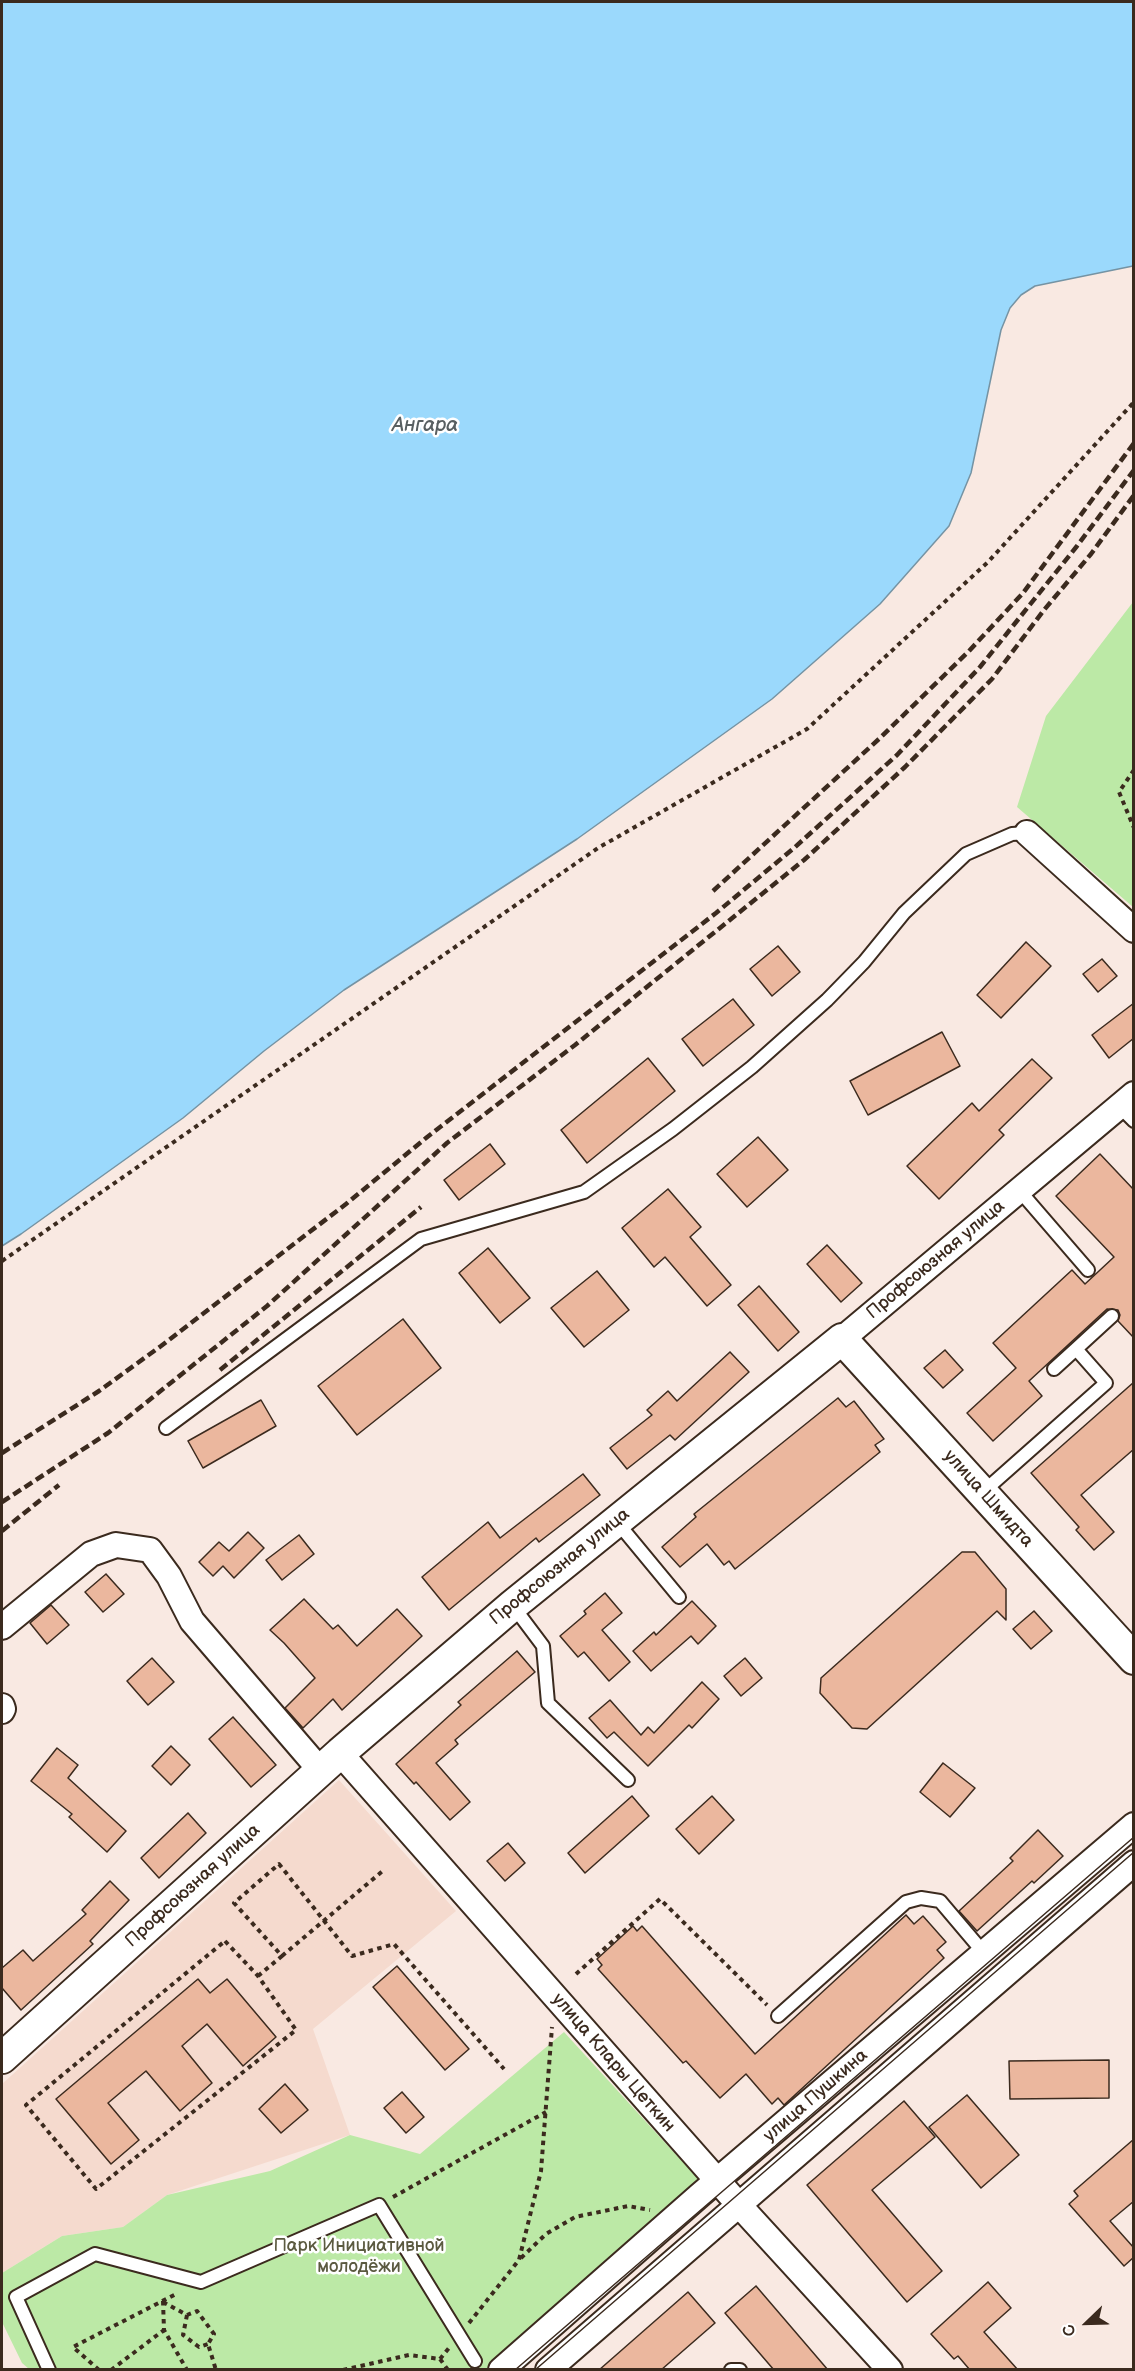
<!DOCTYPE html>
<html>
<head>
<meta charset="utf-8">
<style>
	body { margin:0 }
	#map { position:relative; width:1135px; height:2371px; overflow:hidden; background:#f9e9e2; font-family:"Balsamiq Sans",sans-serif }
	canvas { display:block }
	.frame { position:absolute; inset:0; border:3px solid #3b2a1e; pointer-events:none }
	.north { position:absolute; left:1057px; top:2293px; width:60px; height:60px; -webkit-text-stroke:4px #fff; paint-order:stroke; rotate:247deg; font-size:16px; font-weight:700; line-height:24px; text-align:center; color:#3b2a1e }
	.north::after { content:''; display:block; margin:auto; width:21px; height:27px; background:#3b2a1e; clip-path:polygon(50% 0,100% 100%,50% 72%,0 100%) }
</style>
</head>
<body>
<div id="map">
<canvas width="1135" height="2371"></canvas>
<div class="frame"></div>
<div class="north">С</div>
</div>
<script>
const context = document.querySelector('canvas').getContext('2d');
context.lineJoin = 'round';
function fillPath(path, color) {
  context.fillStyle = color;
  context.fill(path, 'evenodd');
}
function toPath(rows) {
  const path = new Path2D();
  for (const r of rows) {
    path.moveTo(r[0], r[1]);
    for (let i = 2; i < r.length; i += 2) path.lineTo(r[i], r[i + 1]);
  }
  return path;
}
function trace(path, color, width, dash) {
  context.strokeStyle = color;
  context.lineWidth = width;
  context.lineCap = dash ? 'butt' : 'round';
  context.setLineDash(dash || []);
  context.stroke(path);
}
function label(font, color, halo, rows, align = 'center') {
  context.font = font + ' "Balsamiq Sans",sans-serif';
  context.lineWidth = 5;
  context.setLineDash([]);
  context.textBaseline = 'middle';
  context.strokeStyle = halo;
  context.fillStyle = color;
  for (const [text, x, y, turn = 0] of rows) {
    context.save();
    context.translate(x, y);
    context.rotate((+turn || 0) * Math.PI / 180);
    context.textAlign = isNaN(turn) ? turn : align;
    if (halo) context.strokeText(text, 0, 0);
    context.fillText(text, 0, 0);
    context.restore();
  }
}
const built = toPath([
	[339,1780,456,1911,313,2029,350,2135,167,2195,123,2227,62,2236,2,2273,2,2084]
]);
const green = toPath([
	[1133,602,1133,907,1017,807,1046,716],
	[564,2032,701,2182,488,2369,29,2369,22,2363,2,2322,2,2273,62,2236,123,2227,167,2195,270,2171,350,2135,420,2154]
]);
const water = toPath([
	[2,2,1134,2,1133,266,1035,286,1021,295,1010,308,1001,330,971,473,949,526,880,604,772,699,577,839,344,990,264,1051,183,1118,21,1234,2,1246,2,2]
]);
const building = toPath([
	[1026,942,1051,966,1001,1018,977,995,1026,942],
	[778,946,800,972,772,996,750,969,778,946],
	[1102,959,1117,976,1098,992,1083,974,1102,959],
	[733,999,754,1025,703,1066,682,1039,733,999],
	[1134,1003,1134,1038,1109,1058,1092,1035,1134,1003],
	[942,1032,960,1066,868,1115,850,1081,942,1032],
	[648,1058,675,1091,587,1163,561,1130,648,1058],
	[1032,1059,1052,1078,999,1130,1004,1135,939,1199,907,1166,972,1103,979,1111,1032,1059],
	[758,1137,788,1170,747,1207,717,1174,758,1137],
	[490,1144,505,1164,459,1200,444,1180,490,1144],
	[1100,1154,1134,1190,1134,1338,1118,1321,1120,1315,1118,1310,1107,1309,1029,1381,1042,1396,993,1441,967,1413,1016,1368,993,1343,1072,1270,1085,1284,1114,1257,1056,1196,1100,1154],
	[668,1189,701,1227,690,1237,731,1285,707,1306,665,1257,654,1267,622,1228,668,1189],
	[827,1245,862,1283,841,1302,807,1264,827,1245],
	[488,1248,530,1298,500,1323,459,1273,488,1248],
	[597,1271,629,1310,584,1347,551,1308,597,1271],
	[759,1286,799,1332,778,1351,738,1305,759,1286],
	[403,1319,441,1368,357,1435,318,1386,403,1319],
	[945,1350,963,1370,943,1388,924,1368,945,1350],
	[730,1352,749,1372,675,1440,670,1435,627,1469,610,1448,652,1415,647,1410,668,1391,677,1401,730,1352],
	[1134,1382,1134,1449,1081,1495,1114,1532,1094,1550,1076,1530,1079,1527,1031,1473,1134,1382],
	[838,1398,846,1407,854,1401,884,1439,875,1445,880,1452,735,1569,729,1561,724,1565,707,1544,680,1567,662,1547,696,1517,694,1514,838,1398],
	[261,1400,276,1426,203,1468,188,1441,261,1400],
	[583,1474,600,1495,539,1542,536,1538,449,1610,422,1577,488,1522,500,1538,583,1474],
	[248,1532,264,1548,234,1578,223,1566,213,1576,199,1562,219,1542,229,1551,248,1532],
	[299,1535,314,1554,282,1580,266,1560,299,1535],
	[962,1552,975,1552,1006,1589,1006,1620,997,1611,867,1729,852,1728,820,1693,821,1678,962,1552],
	[106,1574,124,1594,103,1612,85,1592,106,1574],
	[605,1593,622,1613,602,1630,630,1662,609,1681,584,1652,578,1657,560,1636,586,1614,584,1611,605,1593],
	[304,1599,333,1629,338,1625,357,1646,397,1609,422,1636,342,1710,333,1699,303,1728,285,1708,315,1678,284,1643,270,1630,304,1599],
	[692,1601,716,1626,698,1644,691,1636,651,1671,633,1651,654,1632,656,1635,692,1601],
	[51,1605,69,1625,47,1644,30,1623,51,1605],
	[1034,1611,1052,1631,1031,1649,1013,1629,1034,1611],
	[517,1651,535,1672,455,1740,458,1744,436,1763,470,1802,450,1820,416,1782,414,1784,396,1764,461,1705,458,1702,517,1651],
	[152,1658,174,1682,148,1705,127,1681,152,1658],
	[745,1658,762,1678,741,1696,724,1676,745,1658],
	[702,1682,719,1699,692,1728,689,1725,648,1766,614,1732,607,1738,589,1718,610,1700,641,1735,648,1727,654,1733,702,1682],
	[233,1717,276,1765,251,1787,209,1739,233,1717],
	[171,1746,190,1765,171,1785,152,1766,171,1746],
	[57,1748,78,1765,68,1778,126,1831,107,1852,69,1817,72,1814,31,1781,57,1748],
	[943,1763,975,1788,950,1817,920,1792,943,1763],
	[632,1796,649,1816,585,1873,568,1853,632,1796],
	[712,1796,734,1820,699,1854,676,1829,712,1796],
	[188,1813,206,1833,159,1878,141,1858,188,1813],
	[1038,1830,1063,1856,1034,1883,1032,1881,977,1931,959,1911,1013,1861,1010,1858,1038,1830],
	[508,1843,525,1863,505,1881,487,1861,508,1843],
	[110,1881,129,1900,90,1941,93,1944,21,2010,2,1988,2,1968,23,1950,33,1961,86,1914,82,1910,110,1881],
	[906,1915,914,1924,923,1916,946,1942,937,1950,944,1958,784,2105,778,2098,772,2104,746,2074,720,2098,686,2061,683,2063,598,1969,602,1965,597,1959,633,1926,637,1931,642,1926,755,2054,906,1915],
	[397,1966,469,2049,445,2070,373,1987,397,1966],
	[198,1979,210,1993,227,1979,276,2037,243,2066,207,2024,182,2046,212,2083,180,2111,146,2071,108,2103,139,2140,111,2164,56,2099,198,1979],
	[1109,2060,1109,2098,1010,2099,1009,2061,1109,2060],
	[285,2084,308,2110,281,2133,259,2109,285,2084],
	[402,2092,424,2117,406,2133,384,2108,402,2092],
	[967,2095,1019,2155,981,2188,929,2127,967,2095],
	[904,2101,935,2137,872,2190,942,2271,907,2302,807,2185,904,2101],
	[1134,2139,1134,2201,1110,2221,1134,2248,1134,2257,1124,2266,1069,2204,1078,2196,1074,2191,1134,2139],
	[988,2282,1011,2308,984,2332,1018,2370,970,2370,958,2356,954,2359,931,2334,988,2282],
	[756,2286,828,2370,774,2370,725,2313,756,2286],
	[688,2292,715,2323,661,2370,599,2370,688,2292]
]);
const path = toPath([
	[1134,770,1119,792,1134,828],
	[2,1261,598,848,807,729,988,562,1134,402],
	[225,1941,258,1976,296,2030,96,2189,26,2105,225,1941],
	[282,1956,385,1869],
	[576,1974,660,1899,767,2005],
	[258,1976,282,1956,234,1903,279,1864,352,1956,394,1944,504,2069],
	[393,2197,546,2112],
	[521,2258,546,2234,575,2217,628,2206,650,2210],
	[163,2301,164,2330,187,2370],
	[163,2302,187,2315,197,2311,214,2334,208,2344,216,2370],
	[187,2315,183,2335,199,2347,208,2344],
	[469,2323,519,2260,541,2171,552,2027],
	[440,2359,449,2348],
	[99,2370,73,2347,178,2293],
	[111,2370,164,2330],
	[343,2370,409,2355,440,2359,448,2370]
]);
const service = toPath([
	[1119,1106,1134,1121],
	[1019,1190,1088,1270],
	[1076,1349,1112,1316],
	[166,1428,421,1239,584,1192,673,1129,752,1067,827,1000,864,962,904,913,966,854,1012,834,1027,833],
	[983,1492,1106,1383,1076,1349,1054,1369],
	[617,1522,679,1597],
	[513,1606,543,1646,548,1703,628,1780],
	[778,2016,906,1902,921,1898,940,1901,984,1953],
	[49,2370,16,2297,95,2254,201,2282,379,2205,475,2361],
	[731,2370,740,2370]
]);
const minor = toPath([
	[1027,833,1134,930],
	[842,1339,1134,1094],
	[2,1627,91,1554,116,1545,150,1550,169,1576,192,1621,321,1771],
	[2,1706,3,1709,2,1711],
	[340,1753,739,2205,890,2370],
	[501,2370,700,2195,1134,1825],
	[548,2370,1134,1863]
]);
const tertiary = toPath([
	[2,2058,340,1753,513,1605,842,1339,1134,1659]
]);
const tram = toPath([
	[515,2370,1134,1837],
	[535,2370,1134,1852]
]);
const rail = toPath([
	[713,891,880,738,969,651,1023,593,1134,443],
	[220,1370,421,1207],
	[2,1453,99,1391,161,1346,346,1204,426,1138,716,913,794,848,897,755,980,667,1077,546,1134,470],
	[2,1502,108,1433,267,1306,447,1143,575,1045,804,860,905,767,992,679,1044,610,1091,554,1134,495],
	[2,1531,59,1485]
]);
const streetNames = [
	["Профсоюзная улица",936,1260,-40],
	["улица Шмидта",988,1499,48],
	["Профсоюзная улица",560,1567,-39],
	["Профсоюзная улица",193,1886,-42],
	["улица Клары Цеткин",613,2063,49],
	["улица Пушкина",816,2096,-41]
];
const parkNames = [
	["Парк Инициативной",359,2246],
	["молодёжи",359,2267]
];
const waterNames = [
	["Ангара",425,426]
];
fillPath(built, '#f5dace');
fillPath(green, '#bce9a6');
fillPath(water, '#9bd9fc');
trace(water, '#7593a3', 1.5);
fillPath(building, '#ebb79e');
trace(building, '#3b2a1e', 1.5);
trace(service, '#3b2a1e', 16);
trace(minor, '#3b2a1e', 28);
trace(tertiary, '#3b2a1e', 34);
trace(path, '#3b2a1e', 4, [4.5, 4.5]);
trace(service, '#fff', 12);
trace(minor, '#fff', 24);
trace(tertiary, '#fff', 30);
trace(tram, '#3b2a1e', 1.5);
trace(rail, '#3b2a1e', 4.5, [9, 4.5]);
label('18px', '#3b2a1e', '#fff', streetNames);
label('18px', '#5b5a40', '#fff', parkNames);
label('italic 20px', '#585f61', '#fff', waterNames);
</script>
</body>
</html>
